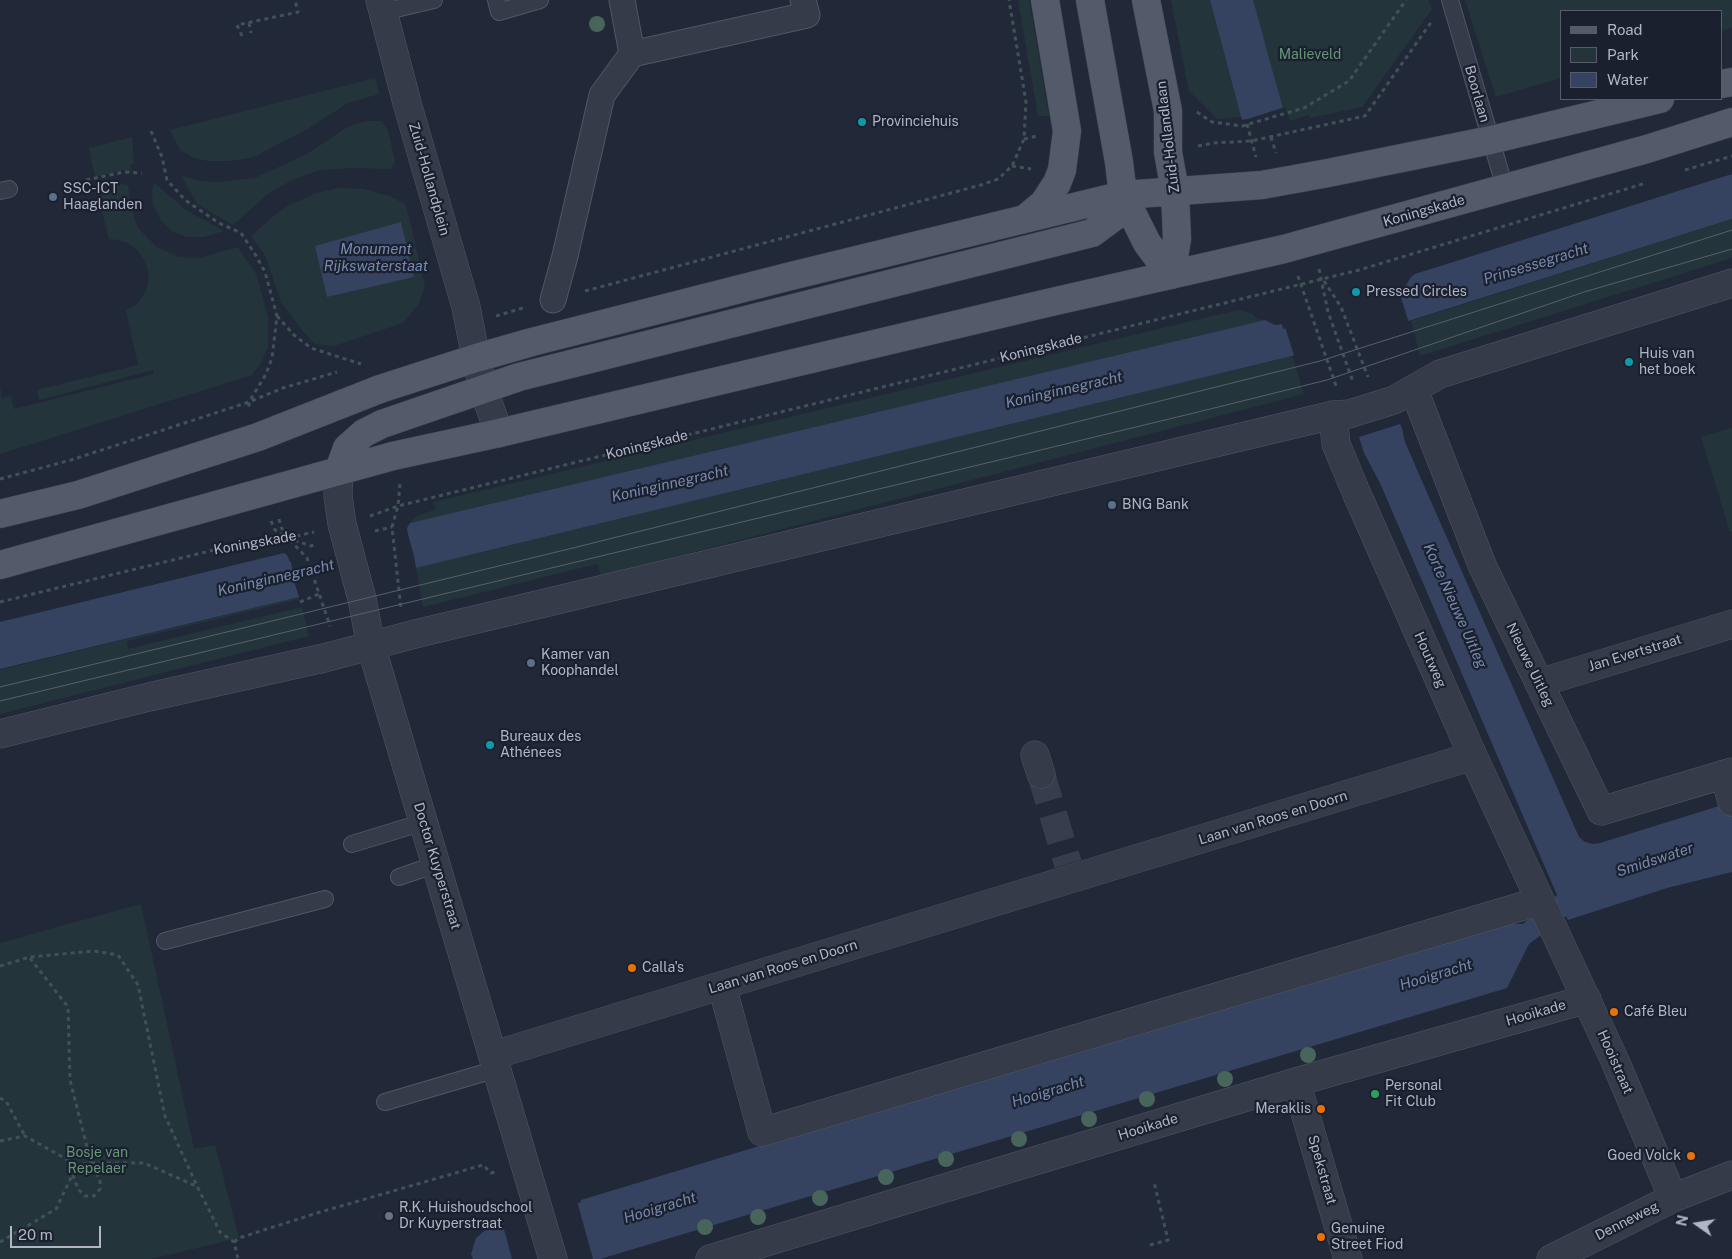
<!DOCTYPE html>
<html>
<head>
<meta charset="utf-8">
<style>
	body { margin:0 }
	#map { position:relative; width:1732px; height:1259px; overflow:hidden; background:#212939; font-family:"Public Sans",sans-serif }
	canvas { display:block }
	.legend { position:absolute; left:1560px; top:10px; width:162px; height:90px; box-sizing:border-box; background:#1a202e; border:1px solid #565c6b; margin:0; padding:6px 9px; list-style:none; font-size:15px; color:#b0b6c6 }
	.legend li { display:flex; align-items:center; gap:10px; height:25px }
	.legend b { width:25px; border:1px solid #565c6b }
	.north { position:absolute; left:1672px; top:1199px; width:50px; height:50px; -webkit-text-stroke:4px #1a202e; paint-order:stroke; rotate:283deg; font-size:14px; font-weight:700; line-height:20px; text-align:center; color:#b0b6c6 }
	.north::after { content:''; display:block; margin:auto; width:18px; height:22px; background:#b0b6c6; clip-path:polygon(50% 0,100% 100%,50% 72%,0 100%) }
	.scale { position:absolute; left:10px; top:1226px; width:91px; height:22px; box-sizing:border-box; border:2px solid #b0b6c6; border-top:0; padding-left:6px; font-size:15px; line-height:18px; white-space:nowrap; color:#b0b6c6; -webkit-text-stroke:4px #1a202e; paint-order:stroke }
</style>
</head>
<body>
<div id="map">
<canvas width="1732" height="1259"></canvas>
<ul class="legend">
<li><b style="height:6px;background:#535a69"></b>Road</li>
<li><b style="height:14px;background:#23353a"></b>Park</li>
<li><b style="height:14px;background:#354260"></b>Water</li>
</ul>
<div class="north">N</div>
<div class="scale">20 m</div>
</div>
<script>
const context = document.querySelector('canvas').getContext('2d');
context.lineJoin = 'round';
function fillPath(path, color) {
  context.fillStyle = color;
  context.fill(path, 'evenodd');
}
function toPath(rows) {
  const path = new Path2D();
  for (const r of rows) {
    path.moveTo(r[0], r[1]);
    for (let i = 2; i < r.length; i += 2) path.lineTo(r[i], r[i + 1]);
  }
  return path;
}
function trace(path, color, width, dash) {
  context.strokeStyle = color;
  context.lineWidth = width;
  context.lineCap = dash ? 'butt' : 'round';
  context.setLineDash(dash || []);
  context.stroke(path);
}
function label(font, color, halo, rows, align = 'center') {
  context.font = font + ' "Public Sans",sans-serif';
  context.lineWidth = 4.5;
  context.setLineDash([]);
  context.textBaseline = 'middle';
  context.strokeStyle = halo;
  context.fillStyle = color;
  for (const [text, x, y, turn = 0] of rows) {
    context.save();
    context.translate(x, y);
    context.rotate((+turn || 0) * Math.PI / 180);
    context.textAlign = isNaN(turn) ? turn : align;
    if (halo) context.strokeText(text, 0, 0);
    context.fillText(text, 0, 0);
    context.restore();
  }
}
const green = toPath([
	[1018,0,1029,0,1049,116,1038,116],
	[1171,0,1210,0,1241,117,1217,119,1189,91],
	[1234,0,1428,0,1432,9,1362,107,1310,118,1308,115,1271,127],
	[1465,0,1732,0,1732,28,1721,31,1721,11,1561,11,1561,78,1496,97],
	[375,78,379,94,348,103,309,128,254,157,231,161,208,161,194,158,180,150,170,130],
	[365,121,381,121,388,130,395,162,391,169,352,168,320,170,292,180,269,193,233,225,197,204,181,175,198,181,221,182,255,178,307,154,346,128],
	[132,137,134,164,131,164,131,172,123,170,95,177,89,148],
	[116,183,128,185,131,208,138,228,157,247,178,257,200,258,238,247,257,276,268,318,268,347,260,364,252,375,0,454,0,386,2,398,11,396,14,409,154,374,153,370,39,400,37,390,138,365,126,310,137,304,146,291,149,277,146,263,138,251,129,244,119,240,109,239,96,188],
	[154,183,186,210,224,231,204,237,187,237,173,232,161,221,153,205,152,192],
	[339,188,363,189,390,196,406,205,425,286,418,305,403,323,334,346,315,344,301,329,281,302,266,257,251,236,271,218,286,207,316,193],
	[1732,219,1732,258,1420,356,1411,321],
	[1238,310,1252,314,1257,319,1265,320,410,523,415,517,436,509,434,502],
	[1292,356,1304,394,601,576,597,564,423,607,416,568],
	[1732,428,1732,531,1730,532,1701,437],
	[299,597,299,599,127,641,128,649,302,607,309,636,0,714,0,670],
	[141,904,194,1149,215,1145,239,1238,151,1259,0,1259,0,943]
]);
const water = toPath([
	[1210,0,1253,0,1282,105,1353,308,1402,292,1401,288,1406,285,1411,277,1415,274,1732,174,1732,219,1364,335,1401,424,1405,442,1425,488,1579,837,1585,842,1593,844,1600,843,1732,802,1732,872,1667,888,1568,920,1566,916,1529,944,1507,988,600,1259,473,1259,471,1254,476,1238,490,1226,581,1202,581,1200,1492,924,1523,924,1557,895,1380,483,1364,453,1330,345,1292,356,416,568,414,556,412,555,297,583,295,584,299,597,0,669,0,622,284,553,287,555,290,562,293,562,408,535,407,528,410,523,1265,320,1275,325,1282,324,1283,329,1318,318,1241,117],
	[401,222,414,277,327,297,315,246]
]);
const pier = toPath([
	[1285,107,1354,305,1399,291,1409,323,1367,336,1397,408,1405,433,1400,424,1359,437,1360,447,1328,348,1295,358,1284,324,1285,326,1315,316,1240,120,1248,119],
	[408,534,414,556,295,584,291,562],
	[577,1201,593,1259,512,1259,502,1222]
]);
const minorTunnel = toPath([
	[1041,774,1068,864]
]);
const path = toPath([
	[249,23,251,33],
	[242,36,237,25,298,12,295,0],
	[1197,112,1212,122,1242,126,1304,108,1349,81,1406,0],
	[1247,124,1256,157],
	[151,131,162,157,167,180,185,200,219,223,241,233,255,254,265,272,277,316,272,358,266,374,249,402,249,409],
	[1271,137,1276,153],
	[1024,139,1037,136],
	[1198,146,1214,143,1251,141,1365,116,1432,21],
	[1012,166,1031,169],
	[1685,170,1732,156],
	[86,180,124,172,142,173],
	[1319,269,1328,312,1353,382],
	[1298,276,1336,386],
	[1324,281,1341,307,1368,377],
	[585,291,981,185,998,179,1012,166,1024,139,1026,102,1009,0],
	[277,316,294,335,311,348,361,364],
	[496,316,526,307],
	[0,479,71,460,249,402,283,388,337,372],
	[400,484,398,506,392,527,401,609],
	[370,516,398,506,1359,270,1646,183],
	[279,519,281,527,288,538,307,558,330,626],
	[271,521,275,530,288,538,311,546,317,544],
	[375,531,392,527],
	[0,602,251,541,288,538,314,532],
	[300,602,319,594],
	[30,958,68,1007,70,1080,91,1163,100,1180,100,1189,94,1196,85,1196,78,1189,72,1173],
	[0,966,30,957,94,951,118,955,138,985,165,1116,197,1186,220,1232,234,1242,238,1259],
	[0,1098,6,1101,25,1136],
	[0,1141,25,1136,77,1165],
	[0,1242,56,1209,77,1165,91,1163,144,1163,196,1186],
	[234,1242,239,1238,317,1213,483,1165,491,1173,498,1171],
	[1150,1245,1168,1240,1154,1182]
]);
const service = toPath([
	[496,0,499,12,540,0],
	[1450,0,1505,188],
	[383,12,434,0],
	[0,191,9,189],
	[352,844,424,822],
	[399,877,437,864],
	[165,941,325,899],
	[385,1102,497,1069]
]);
const pedestrian = toPath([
	[632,54,807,15,803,0],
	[553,300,565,256,602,95,632,54,622,0]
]);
const minor = toPath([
	[380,0,407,103,466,307,476,358,483,388,499,433],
	[1414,390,1482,565,1601,811,1732,772],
	[1333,415,1336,444,1356,492,1473,756,1615,1061,1673,1198],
	[1539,683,1732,624],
	[0,734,149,697,324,658,419,633,1333,415,1349,414,1394,400,1440,374,1732,283],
	[1035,755,1041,774],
	[1724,774,1732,802],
	[722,986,762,1132,1540,901],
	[494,1055,1473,756],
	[1296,1082,1348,1259],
	[710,1259,1296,1082,1587,999],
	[1551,1259,1673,1198,1732,1175]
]);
const tertiary = toPath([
	[339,470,338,496,342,524,362,599,371,646,553,1259]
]);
const primary = toPath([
	[1090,0,1119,162,1123,195,1147,243,1171,275],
	[1146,0,1168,111,1168,152,1175,191,1177,239,1171,275],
	[1721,84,1732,82],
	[1026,218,1044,203,1057,183,1062,170,1067,131,1045,0],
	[339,470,347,448,364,433,382,424,519,377,1092,233,1115,216,1123,195],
	[0,514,78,495,258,437,380,389,476,358,532,342,791,276,1123,195,1262,185,1328,173,1491,140,1660,99],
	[0,565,393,456,499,433,1043,304,1284,249,1647,149,1732,122]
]);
const tram = toPath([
	[0,687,577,547,1320,361,1732,230],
	[0,701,1194,413,1327,380,1584,292,1732,249]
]);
const trees = [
	[597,24],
	[1308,1055],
	[1225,1079],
	[1147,1099],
	[1089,1119],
	[1019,1139],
	[946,1159],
	[886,1177],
	[820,1198],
	[758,1217],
	[705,1227]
];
const markers = [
	[862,122,5,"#0f9aa8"],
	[53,197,5,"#5c6f8a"],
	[1356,292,5,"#0f9aa8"],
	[1629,362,5,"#0f9aa8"],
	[1112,505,5,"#5c6f8a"],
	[531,663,5,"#5c6f8a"],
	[490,745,5,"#0f9aa8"],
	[632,968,5,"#e8710a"],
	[1614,1012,5,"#e8710a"],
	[1375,1094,5,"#2e9e5b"],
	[1321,1109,5,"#e8710a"],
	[1691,1156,5,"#e8710a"],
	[389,1216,5,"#6b7280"],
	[1321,1237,5,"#e8710a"]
];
const parkNames = [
	["Malieveld",1310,55],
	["Bosje van",97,1153],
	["Repelaer",97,1169]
];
const streetNames = [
	["Boorlaan",1477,94,74],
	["Zuid-Hollandlaan",1168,137,-97],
	["Zuid-Hollandplein",429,179,74],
	["Koningskade",1424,211,-16],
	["Koningskade",1041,348,-14],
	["Koningskade",647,445,-14],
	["Koningskade",255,543,-10],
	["Jan Evertstraat",1635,653,-17],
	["Houtweg",1430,660,66],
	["Nieuwe Uitleg",1530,665,64],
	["Laan van Roos en Doorn",1273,818,-17],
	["Doctor Kuyperstraat",437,866,73],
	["Laan van Roos en Doorn",783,967,-17],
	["Hooikade",1536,1013,-16],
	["Hooistraat",1615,1062,66],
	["Hooikade",1148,1127,-17],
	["Spekstraat",1322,1170,74],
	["Denneweg",1627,1221,-27]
];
const poiNames = [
	["Provinciehuis",872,122],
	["SSC-ICT",63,189],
	["Haaglanden",63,205],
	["Pressed Circles",1366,292],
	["Huis van",1639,354],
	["het boek",1639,370],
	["BNG Bank",1122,505],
	["Kamer van",541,655],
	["Koophandel",541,671],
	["Bureaux des",500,737],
	["Athénees",500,753],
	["Calla's",642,968],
	["Café Bleu",1624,1012],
	["Personal",1385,1086],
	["Fit Club",1385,1102],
	["Meraklis",1311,1109,"right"],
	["Goed Volck",1681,1156,"right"],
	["R.K. Huishoudschool",399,1208],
	["Dr Kuyperstraat",399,1224],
	["Genuine",1331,1229],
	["Street Fiod",1331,1245]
];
const waterNames = [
	["Monument",376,249],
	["Rijkswaterstaat",376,266],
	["Prinsessegracht",1536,264,-17],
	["Koninginnegracht",1064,390,-13],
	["Koninginnegracht",670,484,-13],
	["Koninginnegracht",276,578,-13],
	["Korte Nieuwe Uitleg",1455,606,66],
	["Smidswater",1655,860,-18],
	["Hooigracht",1436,975,-17],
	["Hooigracht",1048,1092,-17],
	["Hooigracht",660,1208,-17]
];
fillPath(green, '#23353a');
fillPath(water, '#354260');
fillPath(pier, '#212939');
trace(minorTunnel, '#363e4e', 28, [28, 14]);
trace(service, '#505664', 18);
trace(pedestrian, '#505664', 27);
trace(minor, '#505664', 29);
trace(tertiary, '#505664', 29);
trace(primary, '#3e4453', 29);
trace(path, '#415257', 3, [4, 4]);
trace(service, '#353b49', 16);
trace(pedestrian, '#353b49', 25);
trace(minor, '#353b49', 28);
trace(tertiary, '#353b49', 28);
trace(primary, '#535a69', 28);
trace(tram, '#575f70', 1);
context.fillStyle = '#48655b';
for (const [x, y] of trees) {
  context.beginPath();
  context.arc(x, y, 8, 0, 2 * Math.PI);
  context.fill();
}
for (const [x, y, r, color] of markers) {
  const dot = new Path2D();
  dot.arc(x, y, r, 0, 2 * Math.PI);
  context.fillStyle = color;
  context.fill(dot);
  trace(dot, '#1a202e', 2);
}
label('14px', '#679677', '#1a202e', parkNames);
label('14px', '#b0b6c6', '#1a202e', streetNames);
label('14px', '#b0b6c6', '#1a202e', poiNames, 'left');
label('italic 15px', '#7889ae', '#1a202e', waterNames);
</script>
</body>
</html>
